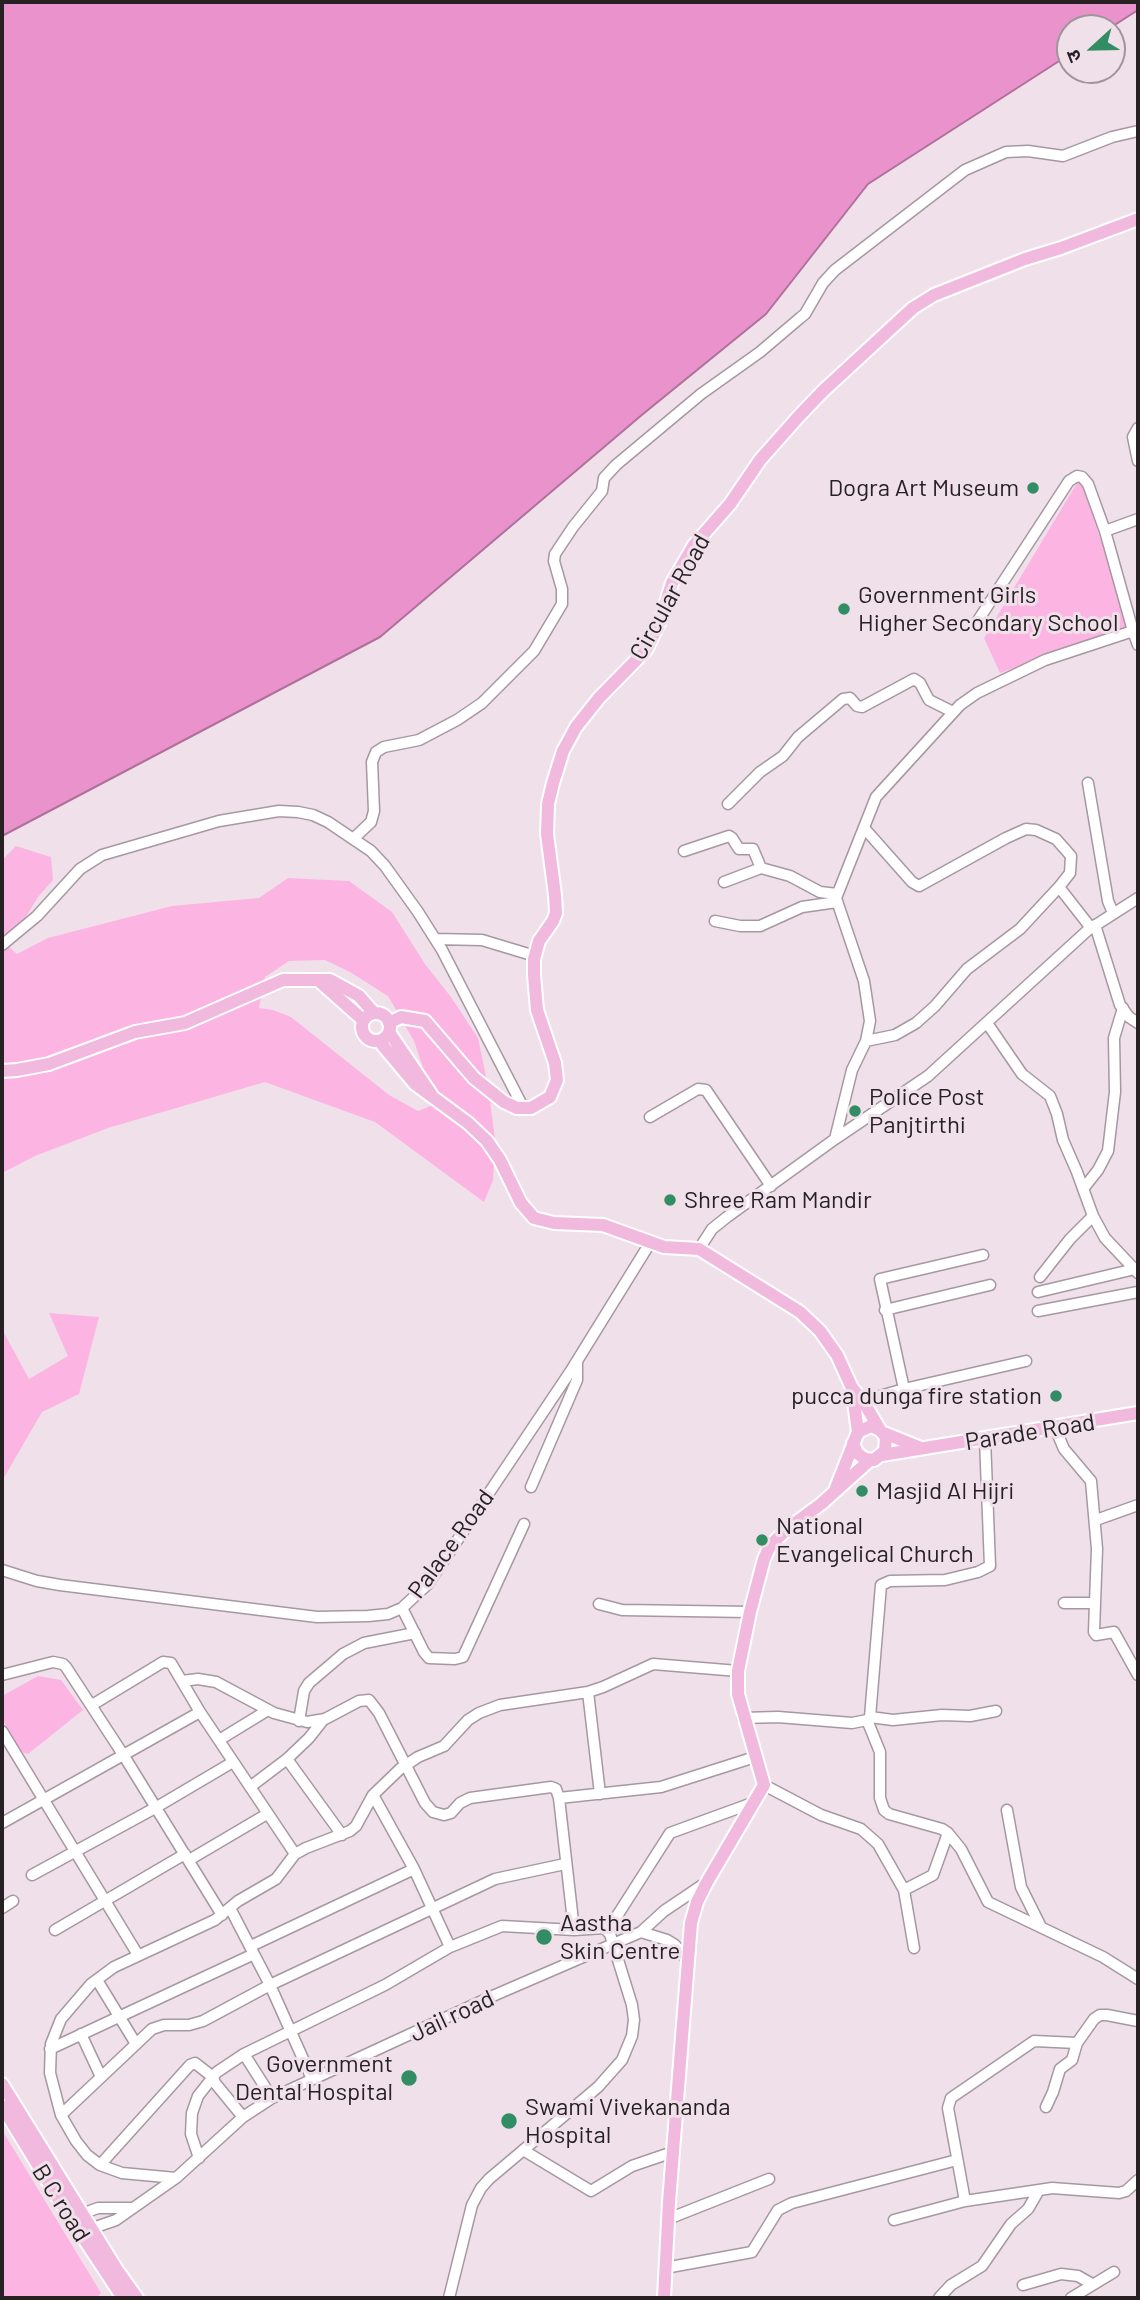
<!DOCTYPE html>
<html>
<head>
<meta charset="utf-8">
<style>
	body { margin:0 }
	#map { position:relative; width:1140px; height:2300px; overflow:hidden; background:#f0e0ea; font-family:Barlow,"Noto Sans Devanagari",sans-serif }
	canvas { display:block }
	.frame { position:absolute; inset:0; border:4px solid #272124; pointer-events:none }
	.north { position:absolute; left:1056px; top:14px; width:70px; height:70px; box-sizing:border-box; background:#f0e0ea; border:2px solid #a0949b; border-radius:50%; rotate:248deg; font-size:19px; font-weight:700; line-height:28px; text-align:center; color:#272124 }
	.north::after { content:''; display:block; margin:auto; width:24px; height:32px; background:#328d64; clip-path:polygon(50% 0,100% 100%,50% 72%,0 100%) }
</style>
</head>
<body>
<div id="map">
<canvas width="1140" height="2300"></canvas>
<div class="frame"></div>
<div class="north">उ</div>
</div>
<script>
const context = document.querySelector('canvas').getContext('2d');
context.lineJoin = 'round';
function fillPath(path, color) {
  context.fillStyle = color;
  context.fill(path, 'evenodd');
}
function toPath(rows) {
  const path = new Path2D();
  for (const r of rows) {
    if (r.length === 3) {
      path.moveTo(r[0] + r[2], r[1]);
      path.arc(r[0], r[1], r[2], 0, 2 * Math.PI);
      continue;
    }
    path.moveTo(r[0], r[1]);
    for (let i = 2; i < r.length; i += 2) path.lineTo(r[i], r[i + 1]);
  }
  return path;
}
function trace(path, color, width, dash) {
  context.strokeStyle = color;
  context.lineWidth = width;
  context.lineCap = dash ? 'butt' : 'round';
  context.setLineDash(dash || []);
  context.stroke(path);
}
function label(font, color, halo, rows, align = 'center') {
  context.font = font + ' Barlow,sans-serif';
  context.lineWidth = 6;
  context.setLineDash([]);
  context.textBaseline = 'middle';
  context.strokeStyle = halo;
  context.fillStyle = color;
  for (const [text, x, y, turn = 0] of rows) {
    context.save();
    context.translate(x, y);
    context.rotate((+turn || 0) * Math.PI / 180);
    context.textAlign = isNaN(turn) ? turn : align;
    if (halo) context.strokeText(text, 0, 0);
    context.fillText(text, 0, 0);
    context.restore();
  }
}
const green = toPath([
	[1080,478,1130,627,1000,673,984,638],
	[16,846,51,857,53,880,38,897,8,946,17,954,48,938,172,906,259,898,288,878,349,881,392,912,425,964,451,997,478,1038,488,1086,495,1139,493,1180,484,1202,375,1122,265,1082,108,1128,35,1156,2,1173,2,860],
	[325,960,350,972,388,996,414,1041,435,1104,418,1111,389,1095,291,1017,273,1010,259,1008,265,977,289,961],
	[49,1313,99,1317,79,1394,42,1412,2,1481,2,1329,29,1379,68,1356],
	[38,1676,61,1680,83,1710,28,1754,21,1752,2,1719,2,1696],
	[2,2130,101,2293,96,2298,2,2298]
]);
const water = toPath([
	[2,2,1138,2,1138,10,1110,28,1070,28,1070,54,868,184,766,314,643,414,380,637,2,836,2,2]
]);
const minor = toPath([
	[1138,428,1133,437,1138,461],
	[1105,531,1138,519],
	[977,622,1069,481,1077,476,1082,477,1088,484,1105,531,1133,631],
	[1088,783,1108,901,1113,913],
	[728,804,760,772,783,756,798,737,843,699,850,698,857,706,862,707,914,679,920,683,929,700,953,712],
	[865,829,912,882,919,886,1006,838,1026,829,1036,830,1056,839,1071,856,1070,873,1059,887,1091,928],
	[353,839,371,822,374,811,372,762,376,752,384,747,419,740,457,720,482,703,534,651,562,604,562,589,554,561,555,554,573,527,602,491,604,478,616,465,701,394,760,352,800,318,805,314,823,283,835,270,965,170,1006,152,1028,151,1063,156,1112,137,1138,131],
	[684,851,729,836,732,838,739,849,753,849,761,868],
	[724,882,761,868,790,876,820,892,837,894],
	[715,921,740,926,760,926,802,907,837,902],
	[1095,925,1120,1005,1129,1017,1138,1023],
	[435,939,482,940,535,956],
	[2,945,37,916,80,869,102,855,219,821,279,811,298,812,313,815,328,822,371,851,385,866,418,912,442,950,524,1109],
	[987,1023,1022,1074,1050,1096,1057,1114,1063,1140,1077,1172,1093,1216,1105,1238,1138,1273],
	[866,1041,895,1035,916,1023,935,1006,967,969,1020,929,1059,887],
	[650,1117,698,1089,706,1090,771,1186],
	[835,1139,852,1070,866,1041,870,1021,864,981,836,898,876,797,960,705,977,693,1045,660,1133,631,1138,645],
	[1083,1189,1098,1170,1108,1151,1115,1092,1114,1038,1123,1008],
	[699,1249,712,1229,727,1217,835,1139,928,1076,1088,930,1138,898],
	[1040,1277,1070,1239,1093,1216],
	[1038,1292,1135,1269],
	[885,1310,990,1285],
	[1038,1311,1138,1292],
	[904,1389,880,1279,983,1255],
	[863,1401,904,1389,1026,1361],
	[1055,1428,1064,1449,1091,1481,1097,1549,1095,1603,1064,1603],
	[531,1487,577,1380,577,1363],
	[1096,1520,1138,1505],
	[2,1570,37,1581,60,1585,317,1617,368,1616,388,1614,402,1608,428,1584,572,1369,650,1243],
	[1095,1603,1094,1632,1096,1635,1114,1632,1138,1675],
	[599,1604,622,1610,750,1612],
	[402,1608,424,1652,429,1658,455,1659,463,1657,524,1524],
	[2,1675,53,1662,63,1664,66,1667,124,1756,222,1915],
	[182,1681,198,1679,216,1682,274,1713,307,1722,325,1719,359,1701,369,1700,379,1713,425,1803,433,1812,444,1815,451,1813,460,1803,470,1798,551,1787,556,1789,559,1798],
	[588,1692,600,1794],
	[92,1705,163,1662,171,1663,200,1712,295,1854],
	[870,1717,881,1585,890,1581,945,1580,978,1572,990,1566,985,1439],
	[743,1718,778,1717,852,1723,867,1720,870,1717,893,1720,942,1715,970,1716,996,1711],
	[867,1720,880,1752,880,1798,884,1810,889,1814,942,1829,948,1833,961,1849,988,1902,1103,1957,1138,1979],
	[299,1721,304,1691,309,1683,343,1654,364,1643,415,1633],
	[2,1731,138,1955],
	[219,1740,268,1710],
	[287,1759,342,1835],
	[764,1785,821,1815,861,1829,878,1844,904,1890,914,1948],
	[250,1787,287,1759,309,1738,324,1719],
	[373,1795,414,1869,450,1947,502,1926,574,1930,559,1798,661,1787,755,1757],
	[1007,1810,1021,1887,1040,1925],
	[2,1823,200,1712],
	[189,1860,267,1814],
	[32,1875,155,1808,233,1762],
	[904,1890,933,1875,948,1833],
	[2,1908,13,1901],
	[230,1908,270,1985,312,2079],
	[55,1930,185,1854],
	[608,1930,670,1833,755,1802],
	[641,1932,667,1940,675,1945,688,1961],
	[251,1946,414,1869],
	[97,1980,136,2044],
	[81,2034,101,2077],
	[50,2049,254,1954],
	[244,2054,272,2098],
	[1046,2107,1053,2092,1060,2069,1072,2060,1077,2043,1094,2019,1100,2015,1107,2015,1138,2021],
	[61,2115,152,2029,164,2025,189,2025,203,2021,270,1985,495,1879,565,1864],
	[523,2150,591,2191,632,2166,673,2152],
	[199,2158,191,2134,192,2113,198,2096,217,2072,244,2054,385,1985,450,1947],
	[100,2165,190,2065,195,2063,213,2077,215,2083,243,2117],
	[176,2178,122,2173,100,2165,87,2155,76,2141,61,2115,50,2073,51,2044,61,2019,91,1984,114,1967,215,1920,238,1901,276,1879,295,1854,306,1848,350,1831,356,1826,373,1795,400,1769,418,1757,444,1746,468,1720,479,1713,500,1705,588,1692,603,1687,653,1664,738,1671],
	[965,2201,948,2108,951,2098,1034,2041,1077,2043],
	[76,2216,98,2208,133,2208],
	[668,2219,769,2179],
	[894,2220,965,2201,1039,2190,1052,2188,1119,2193,1126,2191,1138,2180],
	[87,2230,116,2220,176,2178,243,2117,272,2098,495,1995,641,1932,664,1911,707,1882],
	[665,2268,752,2252,778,2210,792,2203,957,2160],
	[1023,2285,1061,2274,1078,2276,1092,2284],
	[449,2298,472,2205,481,2188,489,2179,598,2087,622,2060,632,2036,634,2020,632,2005,610,1934,604,1928,574,1930],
	[939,2298,951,2285,982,2266,1011,2224,1028,2209,1039,2190],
	[1071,2298,1114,2272]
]);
const major = toPath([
	[318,980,363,1020],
	[376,1027,14],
	[389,1023,401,1017,425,1021,474,1078,504,1102,517,1108,531,1108,550,1097,557,1080,555,1063,537,1010,534,975,534,959,539,941,553,921,556,913,555,895,547,834,548,804,553,783,563,751,576,727,599,698,646,650,660,621,672,583,694,545,730,504,760,460,799,416,823,391,913,308,934,295,1025,259,1061,248,1138,219],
	[389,1032,431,1094],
	[379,1041,415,1084,468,1123,487,1141,500,1160,521,1203,534,1218,554,1223,603,1225,664,1247,699,1249,800,1312,820,1331,837,1355,852,1388,863,1401,880,1430],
	[2,1071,17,1070,49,1064,135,1032,185,1023,283,980,330,980,359,996,374,1013],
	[884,1433,921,1448],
	[853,1443,857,1453,865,1459,874,1460,885,1451,886,1437,880,1430,871,1426,858,1432],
	[882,1455,1138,1413],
	[836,1488,858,1432,852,1388],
	[2,2084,117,2270,137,2298],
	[2,2106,71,2219,123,2298],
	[664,2298,669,2202,691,1923,697,1902,707,1882,764,1785,738,1694,738,1671,750,1612,764,1559,770,1546,787,1529,821,1504,870,1460]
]);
const markers = [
	[1033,488,7,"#328d64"],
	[844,609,7,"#328d64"],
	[855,1111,7,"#328d64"],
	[670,1200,7,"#328d64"],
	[1056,1396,7,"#328d64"],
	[862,1491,7,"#328d64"],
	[762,1540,7,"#328d64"],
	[544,1937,9,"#328d64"],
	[409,2078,9,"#328d64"],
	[509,2121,9,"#328d64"]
];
const poiNames = [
	["Dogra Art Museum",1019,488,"right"],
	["Government Girls",858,595],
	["Higher Secondary School",858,623],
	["Police Post",869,1097],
	["Panjtirthi",869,1125],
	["Shree Ram Mandir",684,1200],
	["pucca dunga fire station",1042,1396,"right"],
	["Masjid Al Hijri",876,1491],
	["National",776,1526],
	["Evangelical Church",776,1554],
	["Aastha",560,1923],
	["Skin Centre",560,1951],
	["Government",393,2064,"right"],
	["Dental Hospital",393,2092,"right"],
	["Swami Vivekananda",525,2107],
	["Hospital",525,2135]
];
const streetNames = [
	["Circular Road",670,597,-61],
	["Parade Road",1030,1432,-9],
	["Palace Road",451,1544,-54],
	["Jail road",452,2016,-25],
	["B C road",61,2203,58]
];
fillPath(green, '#fcb5e3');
fillPath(water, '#e992cc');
trace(water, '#af709a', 2);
trace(minor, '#a698a1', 13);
trace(major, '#fff', 16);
trace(minor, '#fff', 10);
trace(major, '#f2b9df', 12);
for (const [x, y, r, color] of markers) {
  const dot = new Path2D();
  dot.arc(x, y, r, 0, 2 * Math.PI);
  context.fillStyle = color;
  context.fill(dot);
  trace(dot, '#f0e0ea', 2.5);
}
label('24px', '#272124', '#f0e0ea', poiNames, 'left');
label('24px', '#272124', '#f0e0ea', streetNames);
</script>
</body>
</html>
